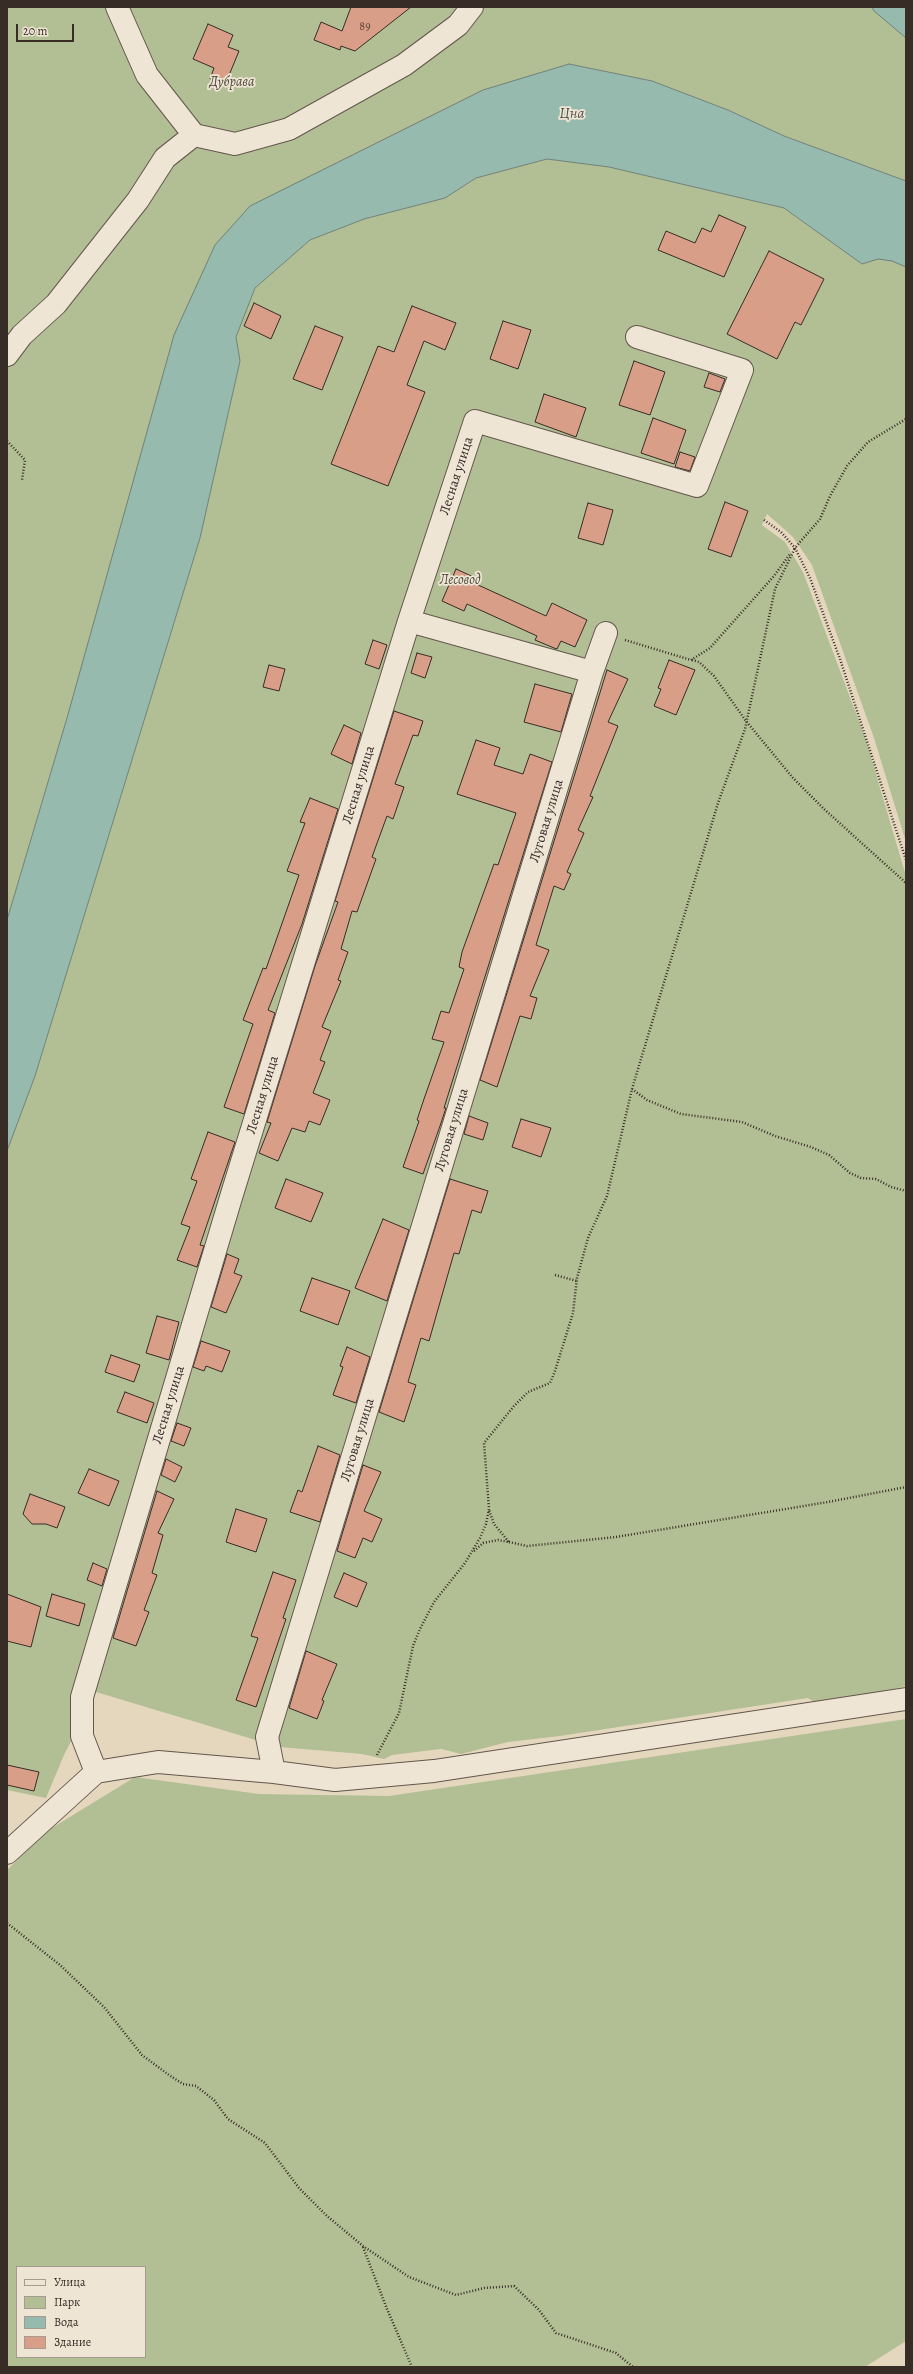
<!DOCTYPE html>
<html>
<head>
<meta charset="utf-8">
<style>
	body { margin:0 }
	#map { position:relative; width:913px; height:2374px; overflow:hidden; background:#e5d7be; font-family:Alegreya,serif }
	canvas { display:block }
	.frame { position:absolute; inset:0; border:8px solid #382c27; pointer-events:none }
	.legend { position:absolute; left:16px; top:2266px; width:130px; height:92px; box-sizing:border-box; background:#eee5d5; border:1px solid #a59b8f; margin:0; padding:5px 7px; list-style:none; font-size:12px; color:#382c27 }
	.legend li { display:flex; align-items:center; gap:8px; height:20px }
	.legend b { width:20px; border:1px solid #a59b8f }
	.scale { position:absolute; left:16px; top:24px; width:58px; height:18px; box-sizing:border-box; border:2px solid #382c27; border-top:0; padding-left:5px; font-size:12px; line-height:14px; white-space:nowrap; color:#382c27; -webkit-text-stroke:3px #eee5d5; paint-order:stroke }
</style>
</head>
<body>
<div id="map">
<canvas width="913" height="2374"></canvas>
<div class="frame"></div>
<ul class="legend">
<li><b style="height:5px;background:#eee5d5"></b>Улица</li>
<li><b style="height:11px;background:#b2bf94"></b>Парк</li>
<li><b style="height:11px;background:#96baae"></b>Вода</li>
<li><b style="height:11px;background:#d99e87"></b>Здание</li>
</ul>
<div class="scale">20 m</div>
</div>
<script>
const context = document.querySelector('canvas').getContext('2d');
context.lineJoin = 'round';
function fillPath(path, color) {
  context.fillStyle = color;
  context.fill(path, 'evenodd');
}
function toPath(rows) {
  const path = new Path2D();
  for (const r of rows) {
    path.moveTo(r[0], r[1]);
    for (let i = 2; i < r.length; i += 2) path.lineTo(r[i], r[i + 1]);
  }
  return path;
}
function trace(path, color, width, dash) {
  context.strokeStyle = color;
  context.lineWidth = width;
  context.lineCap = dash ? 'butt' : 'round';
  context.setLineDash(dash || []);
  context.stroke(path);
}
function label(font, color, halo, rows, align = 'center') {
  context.font = font + ' Alegreya,serif';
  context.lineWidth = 3.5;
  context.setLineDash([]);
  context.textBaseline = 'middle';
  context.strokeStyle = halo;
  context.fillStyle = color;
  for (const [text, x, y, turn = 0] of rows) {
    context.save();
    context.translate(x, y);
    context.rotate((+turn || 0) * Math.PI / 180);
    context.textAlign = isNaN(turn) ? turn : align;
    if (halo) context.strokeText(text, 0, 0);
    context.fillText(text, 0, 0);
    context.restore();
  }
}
const green = toPath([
	[7,7,872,7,906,38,906,181,784,136,728,110,652,81,569,64,250,206,67,718,7,920],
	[547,159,609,167,784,208,862,264,906,242,906,842,874,738,812,565,793,537,767,514,762,525,785,542,803,572,866,740,906,876,906,1686,872,1695,816,1703,808,1698,560,1736,508,1742,461,1754,441,1749,392,1755,384,1759,362,1754,279,1747,96,1692,64,1755,46,1798,7,1790,7,1151,35,1076,200,538,240,361,236,337,255,288,310,240,364,219,445,198,476,178],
	[906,1719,906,2341,865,2367,7,2367,7,1870,47,1831,135,1777,259,1794,389,1796],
	[17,2267,145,2267,145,2357,17,2357]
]);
const water = toPath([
	[872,7,906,7,906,38,874,11,872,7],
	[569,64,652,81,728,110,784,136,906,181,906,267,892,261,878,259,862,264,784,208,609,167,547,159,476,178,445,198,364,219,310,240,255,288,236,337,240,361,200,538,35,1076,7,1151,7,920,67,718,174,335,215,245,250,206,483,90,569,64]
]);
const building = toPath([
	[351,7,411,7,355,51,341,46,340,50,314,40,321,22,342,31,351,7],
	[208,24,233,35,228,47,239,51,225,85,210,79,214,68,193,59,208,24],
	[719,215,746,227,724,277,658,250,666,231,695,243,702,228,711,232,719,215],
	[769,251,824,279,801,325,795,322,777,359,727,334,769,251],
	[254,303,281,316,271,339,244,326,254,303],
	[412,306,456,323,445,350,424,341,407,385,425,392,388,486,331,464,378,346,394,352,412,306],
	[503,321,531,330,518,369,490,359,503,321],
	[315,326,343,337,322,390,293,379,315,326],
	[634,361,665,372,650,415,619,405,634,361],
	[709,373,725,379,720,392,704,387,709,373],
	[544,394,586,408,576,437,535,422,544,394],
	[653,418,686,430,674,464,641,453,653,418],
	[680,452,695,457,690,471,675,467,680,452],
	[725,502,748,511,731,557,708,549,725,502],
	[588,503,613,510,603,545,578,538,588,503],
	[456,569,478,579,476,584,546,616,552,603,587,620,575,647,561,641,557,649,554,648,535,640,537,636,467,604,464,611,442,601,456,569],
	[373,640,387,645,379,669,365,664,373,640],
	[417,653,432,657,425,678,411,673,417,653],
	[669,660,695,670,676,715,654,706,661,689,658,688,669,660],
	[269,665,285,669,279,691,263,687,269,665],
	[607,670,628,679,608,722,618,726,590,796,593,797,578,830,584,833,567,872,571,874,564,890,554,886,536,945,549,950,530,996,537,998,531,1019,520,1016,497,1087,480,1080,607,670],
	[535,684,572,694,561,732,524,722,535,684],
	[394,711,423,721,418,736,413,735,395,784,404,787,393,819,387,816,372,857,376,859,357,912,352,911,341,949,348,952,338,980,341,981,322,1027,331,1031,320,1060,325,1062,313,1093,330,1100,320,1125,309,1121,305,1132,292,1128,278,1161,259,1153,271,1123,267,1122,315,966,338,902,335,901,394,711],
	[344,725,361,733,352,764,331,754,344,725],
	[476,740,500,748,494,765,523,774,530,754,552,762,444,1108,446,1108,440,1126,423,1174,403,1167,419,1121,417,1120,424,1099,444,1042,432,1039,441,1011,449,1013,464,969,459,967,462,952,494,864,498,865,516,813,457,794,476,740],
	[310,798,338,809,302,924,268,1010,275,1013,244,1114,224,1107,253,1024,243,1020,263,968,266,969,299,875,287,871,305,823,300,822,310,798],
	[469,1116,488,1123,483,1140,464,1134,469,1116],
	[521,1119,551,1128,541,1157,512,1147,521,1119],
	[208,1132,235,1142,200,1245,204,1246,197,1267,177,1260,190,1227,181,1224,197,1181,191,1179,208,1132],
	[286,1179,323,1193,311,1222,275,1208,286,1179],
	[450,1179,488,1191,481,1213,472,1210,459,1254,454,1253,429,1341,421,1338,408,1382,416,1385,404,1422,379,1412,450,1179],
	[383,1219,409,1230,387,1301,355,1288,383,1219],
	[227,1254,239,1259,234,1273,242,1276,226,1313,211,1307,227,1254],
	[312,1278,350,1291,338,1325,300,1311,312,1278],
	[157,1316,179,1322,169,1360,146,1353,157,1316],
	[201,1341,230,1351,222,1372,206,1366,204,1371,193,1367,201,1341],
	[347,1347,370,1357,356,1403,333,1395,343,1367,340,1366,347,1347],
	[111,1355,140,1365,134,1382,105,1372,111,1355],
	[125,1392,154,1403,147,1423,117,1412,125,1392],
	[177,1423,191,1428,184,1446,171,1441,177,1423],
	[318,1446,340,1455,320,1522,290,1512,298,1490,302,1492,318,1446],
	[166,1459,182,1467,175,1482,161,1475,166,1459],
	[363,1465,381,1472,364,1511,382,1519,372,1542,363,1538,355,1558,337,1551,363,1465],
	[89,1469,119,1481,109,1506,78,1493,89,1469],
	[157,1491,174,1499,158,1533,163,1535,152,1573,157,1575,144,1610,149,1612,136,1646,113,1638,157,1491],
	[30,1494,65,1507,57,1528,46,1524,32,1524,23,1514,30,1494],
	[236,1509,267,1519,256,1552,226,1542,236,1509],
	[93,1563,107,1569,102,1586,87,1580,93,1563],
	[273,1572,296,1580,283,1618,286,1619,256,1707,236,1700,258,1638,251,1636,273,1572],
	[344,1573,367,1583,357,1607,334,1597,344,1573],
	[7,1594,41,1607,31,1647,7,1641,7,1594],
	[52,1594,85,1604,79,1626,46,1616,52,1594],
	[306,1651,337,1664,322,1700,324,1701,317,1719,289,1708,306,1651],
	[7,1765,39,1772,34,1791,7,1785,7,1765]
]);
const path = toPath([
	[7,441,25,460,22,480],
	[764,520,781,532,795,548,810,578,840,659,906,860],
	[794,549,820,519,830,496,847,466,868,442,906,419],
	[625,640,691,660,710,648,774,576,790,554],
	[692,660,699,662,714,676,746,721,793,778,824,809,906,883],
	[632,1089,647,1100,681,1114,742,1122,775,1136,811,1147,829,1155,850,1173,861,1178,876,1179,891,1187,906,1191],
	[555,1275,577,1281],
	[509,1542,527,1546,616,1537,828,1502,906,1487],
	[474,1551,483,1543,498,1540,509,1542,494,1524,489,1510],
	[377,1755,399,1713,413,1646,420,1629,434,1602,465,1563,480,1538,486,1524,489,1509,484,1443,514,1406,528,1392,550,1383,555,1371,573,1313,577,1278,588,1238,607,1196,632,1089,718,803,745,729,775,589,795,548],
	[7,1923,60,1965,104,2007,142,2055,169,2075,183,2084,196,2086,214,2100,228,2119,265,2143,299,2188,327,2216,363,2246,409,2277,456,2295,484,2288,514,2286,539,2310,556,2333,616,2353,633,2367],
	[363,2247,387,2309,412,2367]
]);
const minor = toPath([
	[117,7,147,75,194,135],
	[7,355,22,335,56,304,138,200,165,158,194,135,235,144,289,129,404,65,458,25,472,7],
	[592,672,606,633],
	[96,1772,82,1736,82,1697,232,1194,409,621,475,421,697,486,742,370,637,337],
	[274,1772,267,1737,592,672,409,621],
	[7,1853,96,1772,158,1762,274,1772,335,1780,434,1771,906,1699]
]);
const numberNames = [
	["89",365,27]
];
const parkNames = [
	["Дубрава",232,83],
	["Лесовод",460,581]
];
const streetNames = [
	["Лесная улица",457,476,-72],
	["Лесная улица",359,785,-73],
	["Луговая улица",547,821,-73],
	["Лесная улица",263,1095,-73],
	["Луговая улица",452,1130,-73],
	["Лесная улица",169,1405,-73],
	["Луговая улица",358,1440,-73]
];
const waterNames = [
	["Цна",572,114]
];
fillPath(green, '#b2bf94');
fillPath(water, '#96baae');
trace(water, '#708178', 1);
fillPath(building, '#d99e87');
trace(building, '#382c27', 1);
trace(minor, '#63574d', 24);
trace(path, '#382c27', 2.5, [1, 2]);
trace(minor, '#eee5d5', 22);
label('12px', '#60483f', null, numberNames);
label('italic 14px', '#50493d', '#eee5d5', parkNames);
label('14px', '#382c27', '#eee5d5', streetNames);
label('italic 15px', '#505049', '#eee5d5', waterNames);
</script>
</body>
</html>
